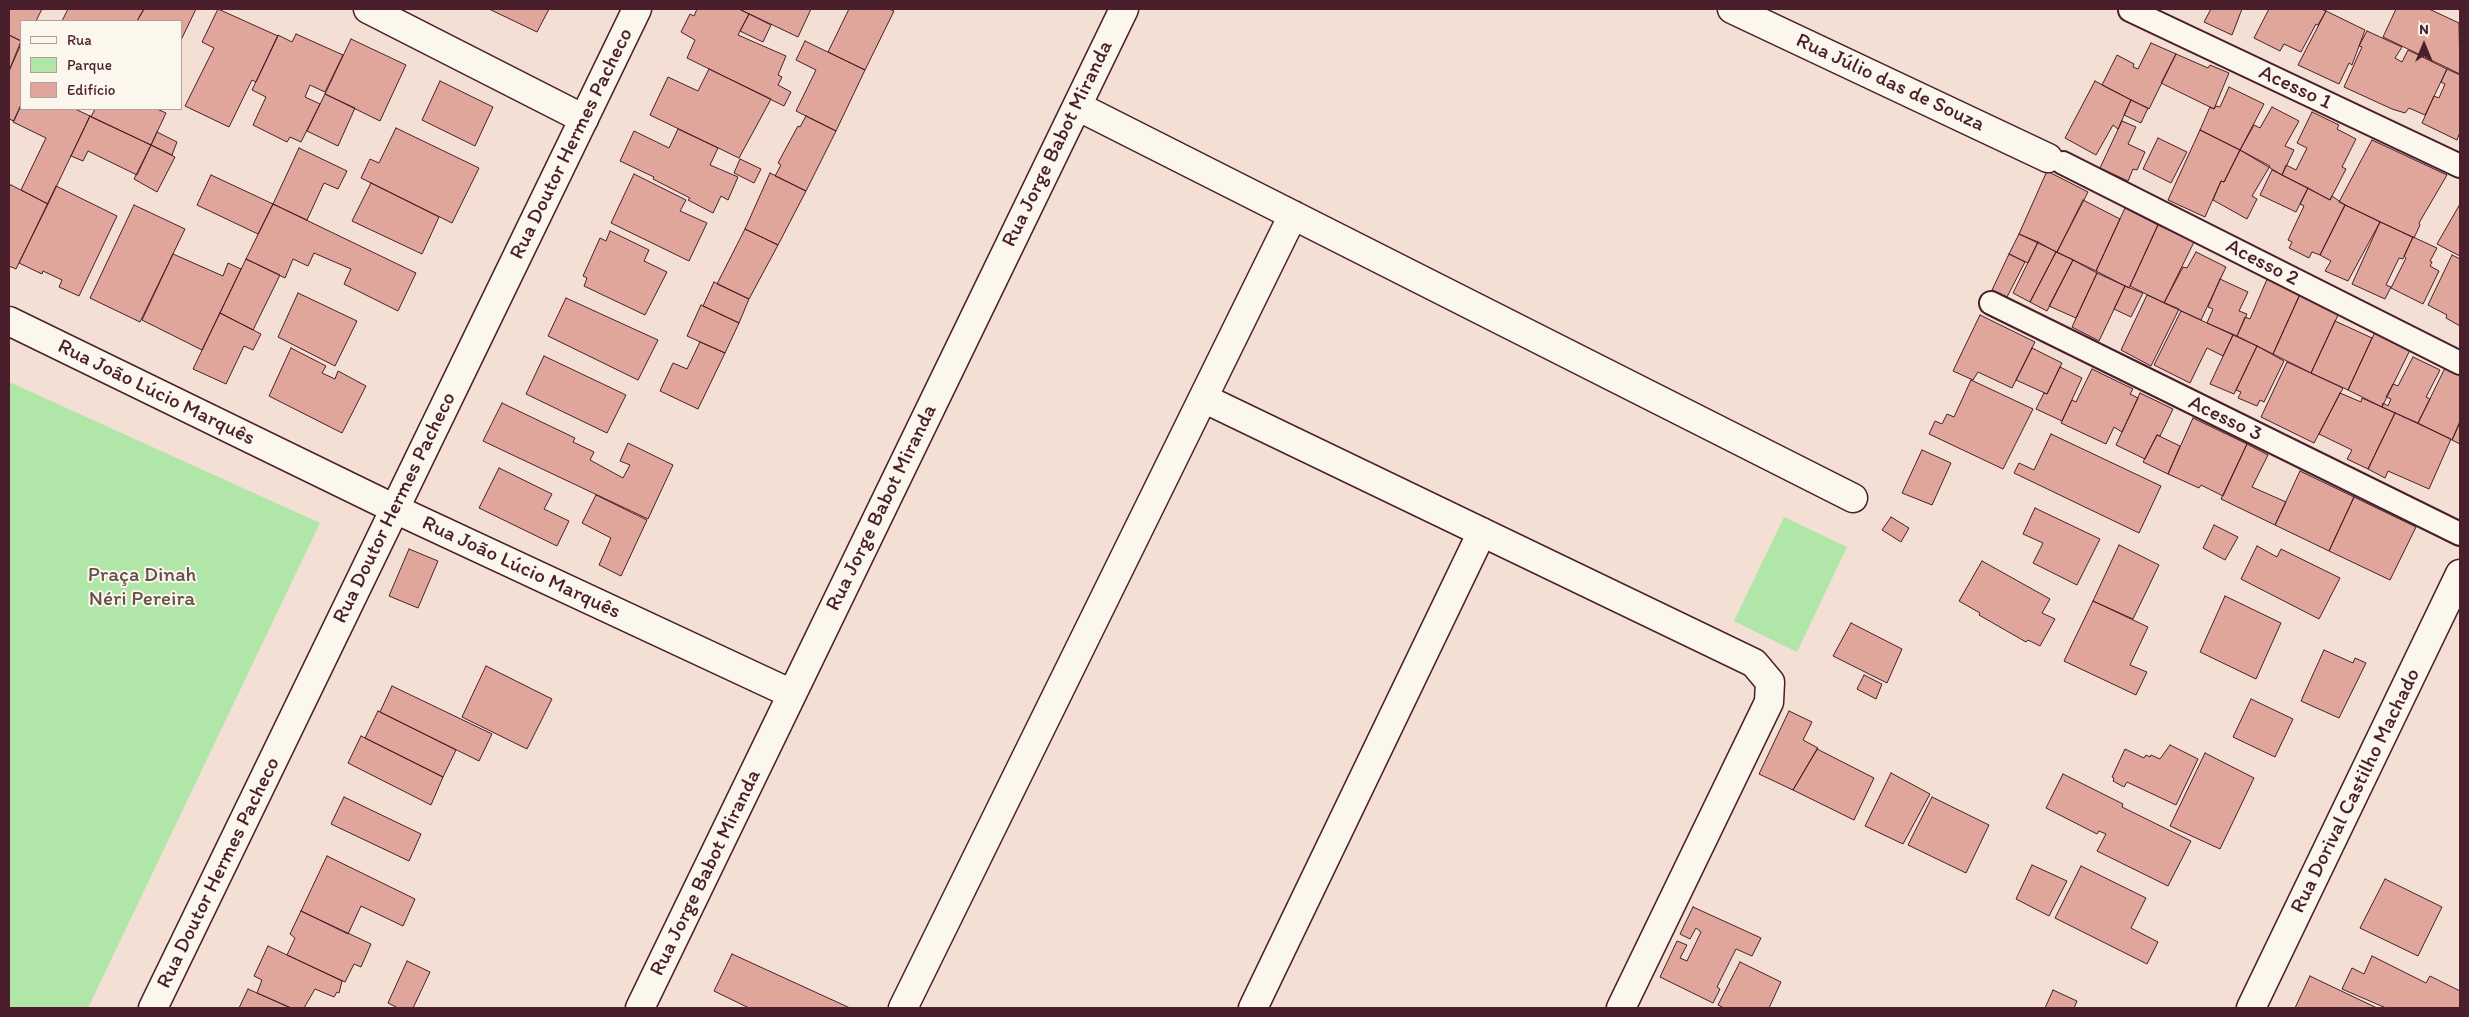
<!DOCTYPE html>
<html>
<head>
<meta charset="utf-8">
<style>
	body { margin:0 }
	#map { position:relative; width:2469px; height:1017px; overflow:hidden; background:#f3dfd4; font-family:Itim,sans-serif }
	canvas { display:block }
	.frame { position:absolute; inset:0; border:10px solid #4a1f2b; pointer-events:none }
	.legend { position:absolute; left:20px; top:20px; width:162px; height:90px; box-sizing:border-box; background:#fbf7ec; border:1px solid #b4a19f; margin:0; padding:6px 9px; list-style:none; font-size:15px; color:#4a1f2b }
	.legend li { display:flex; align-items:center; gap:10px; height:25px }
	.legend b { width:25px; border:1px solid #b4a19f }
	.north { position:absolute; left:2399px; top:20px; width:50px; height:50px; -webkit-text-stroke:4px #fbf7ec; paint-order:stroke; rotate:0deg; font-size:14px; font-weight:700; line-height:20px; text-align:center; color:#4a1f2b }
	.north::after { content:''; display:block; margin:auto; width:18px; height:22px; background:#4a1f2b; clip-path:polygon(50% 0,100% 100%,50% 72%,0 100%) }
</style>
</head>
<body>
<div id="map">
<canvas width="2469" height="1017"></canvas>
<div class="frame"></div>
<ul class="legend">
<li><b style="height:6px;background:#fbf7ec"></b>Rua</li>
<li><b style="height:14px;background:#b1e6a9"></b>Parque</li>
<li><b style="height:14px;background:#e0a69c"></b>Edifício</li>
</ul>
<div class="north">N</div>
</div>
<script>
const context = document.querySelector('canvas').getContext('2d');
context.lineJoin = 'round';
function fillPath(path, color) {
  context.fillStyle = color;
  context.fill(path, 'evenodd');
}
function toPath(rows) {
  const path = new Path2D();
  for (const r of rows) {
    path.moveTo(r[0], r[1]);
    for (let i = 2; i < r.length; i += 2) path.lineTo(r[i], r[i + 1]);
  }
  return path;
}
function trace(path, color, width, dash) {
  context.strokeStyle = color;
  context.lineWidth = width;
  context.lineCap = dash ? 'butt' : 'round';
  context.setLineDash(dash || []);
  context.stroke(path);
}
function label(font, color, halo, rows, align = 'center') {
  context.font = font + ' Itim,sans-serif';
  context.lineWidth = 4;
  context.setLineDash([]);
  context.textBaseline = 'middle';
  context.strokeStyle = halo;
  context.fillStyle = color;
  for (const [text, x, y, turn = 0] of rows) {
    context.save();
    context.translate(x, y);
    context.rotate((+turn || 0) * Math.PI / 180);
    context.textAlign = isNaN(turn) ? turn : align;
    if (halo) context.strokeText(text, 0, 0);
    context.fillText(text, 0, 0);
    context.restore();
  }
}
const green = toPath([
	[9,382,320,523,88,1008,9,1008],
	[1784,517,1847,547,1797,652,1734,621]
]);
const building = toPath([
	[9,9,42,9,36,21,21,21,21,41,9,35,9,9],
	[68,9,144,9,137,21,62,21,68,9],
	[144,9,196,9,181,40,181,21,137,21,144,9],
	[218,9,278,36,256,82,252,80,229,127,185,106,214,48,202,42,218,9],
	[489,9,549,9,537,32,489,9],
	[697,9,739,9,749,14,738,35,786,56,778,75,782,77,778,85,791,92,784,106,687,58,695,40,681,32,690,14,694,16,697,9],
	[739,9,811,9,798,37,739,9],
	[849,9,889,9,894,11,865,70,828,52,849,9],
	[2211,9,2242,9,2232,35,2204,22,2211,9],
	[2269,9,2321,9,2326,11,2318,25,2316,24,2301,52,2284,44,2280,51,2254,38,2269,9],
	[2396,9,2429,9,2459,23,2460,74,2383,37,2396,9],
	[2326,11,2365,30,2352,65,2349,63,2339,84,2298,65,2326,11],
	[749,14,771,25,763,42,740,31,749,14],
	[2367,31,2402,47,2395,58,2402,62,2408,50,2447,69,2425,115,2409,108,2405,113,2392,109,2344,87,2362,47,2359,46,2367,31],
	[296,34,343,55,325,92,310,85,305,97,320,104,301,142,290,137,287,142,253,125,266,97,252,90,278,35,292,42,296,34],
	[9,35,21,41,9,71,9,35],
	[351,39,406,65,380,121,325,94,351,39],
	[805,41,865,70,836,131,796,111,816,70,796,60,805,41],
	[2151,43,2176,54,2149,109,2102,85,2117,55,2134,64,2133,67,2138,69,2151,43],
	[21,44,21,105,14,121,9,119,9,71,21,44],
	[2176,54,2208,68,2210,65,2229,73,2214,109,2161,83,2176,54],
	[709,69,771,99,739,158,650,115,668,77,698,91,709,69],
	[2447,69,2460,75,2460,132,2457,140,2422,123,2434,96,2439,98,2445,84,2441,82,2447,69],
	[440,81,493,107,475,146,422,120,440,81],
	[2095,81,2131,100,2118,129,2113,125,2096,155,2065,138,2095,81],
	[2229,87,2264,104,2240,150,2200,130,2210,107,2214,109,2216,106,2220,107,2229,87],
	[325,94,355,108,338,146,307,131,325,94],
	[2131,100,2148,108,2141,123,2124,115,2131,100],
	[21,105,21,109,75,109,90,116,48,204,21,190,46,138,13,122,21,105],
	[2272,107,2299,121,2285,146,2294,150,2282,175,2240,150,2254,125,2260,128,2272,107],
	[95,109,157,109,166,113,151,145,91,117,95,109],
	[2312,112,2339,125,2337,129,2356,139,2342,167,2346,169,2330,200,2282,175,2286,165,2296,170,2307,148,2297,143,2312,112],
	[90,116,151,145,137,175,88,151,83,161,71,156,90,116],
	[806,116,836,131,806,191,775,176,781,165,778,163,798,126,800,127,806,116],
	[2122,121,2136,127,2128,144,2145,152,2137,170,2133,169,2128,181,2100,168,2122,121],
	[396,128,479,168,452,223,361,178,370,159,379,163,396,128],
	[678,129,718,148,710,165,738,177,728,200,721,196,713,213,688,200,690,198,653,179,654,177,620,161,634,131,669,148,678,129],
	[2200,130,2240,150,2224,182,2221,181,2205,217,2168,200,2200,130],
	[157,132,177,142,172,155,151,145,157,132],
	[2158,138,2187,152,2171,183,2143,169,2158,138],
	[2372,140,2447,175,2419,223,2420,225,2414,238,2339,202,2372,140],
	[151,145,175,157,157,192,134,179,151,145],
	[299,148,347,171,338,189,324,183,307,220,273,204,299,148],
	[2240,150,2270,166,2252,196,2257,199,2247,219,2213,200,2221,181,2224,182,2240,150],
	[740,159,761,169,754,183,734,173,740,159],
	[2272,170,2308,188,2296,212,2260,195,2272,170],
	[2047,171,2088,192,2057,252,2019,234,2047,171],
	[770,173,806,191,778,245,745,229,770,173],
	[634,174,686,200,680,211,707,223,689,261,611,223,634,174],
	[211,175,273,204,258,234,197,205,211,175],
	[371,183,439,217,422,254,352,221,371,183],
	[11,185,48,204,16,269,9,266,9,186,11,185],
	[56,186,117,216,79,296,59,287,62,280,43,271,42,274,19,263,56,186],
	[2308,188,2330,200,2332,196,2345,205,2320,255,2312,252,2309,258,2289,248,2292,242,2288,240,2304,206,2300,204,2308,188],
	[2083,200,2120,219,2096,271,2057,252,2083,200],
	[273,204,416,273,398,311,344,284,351,269,314,253,308,266,293,259,285,278,246,259,273,204],
	[2460,204,2460,256,2437,244,2460,204],
	[134,205,185,229,140,322,90,298,134,205],
	[2345,205,2380,222,2348,281,2325,271,2331,261,2320,255,2345,205],
	[2125,208,2158,225,2129,288,2096,271,2125,208],
	[2380,222,2413,237,2403,259,2399,258,2386,285,2391,287,2385,299,2352,284,2380,222],
	[2158,225,2194,242,2164,303,2130,286,2158,225],
	[745,229,778,245,749,299,717,284,745,229],
	[610,231,649,250,644,261,667,272,645,315,584,286,587,278,583,276,600,238,606,241,610,231],
	[2019,234,2038,242,2028,263,2009,254,2019,234],
	[2413,237,2437,248,2430,261,2432,262,2430,266,2439,271,2423,304,2391,288,2406,258,2404,256,2413,237],
	[2038,242,2056,252,2030,302,2013,293,2038,242],
	[2056,252,2073,260,2047,311,2030,302,2056,252],
	[2196,252,2226,267,2201,320,2164,303,2183,267,2187,268,2196,252],
	[173,254,223,276,228,263,241,269,202,350,142,320,173,254],
	[2009,254,2025,262,2007,297,1992,290,2009,254],
	[2452,255,2460,259,2460,326,2446,318,2447,315,2428,305,2452,255],
	[246,259,280,275,253,330,220,313,246,259],
	[2073,260,2097,273,2076,318,2049,306,2073,260],
	[2097,273,2125,286,2099,341,2072,327,2097,273],
	[2268,277,2301,292,2273,354,2237,336,2245,317,2250,319,2268,277],
	[2220,279,2248,292,2239,311,2247,314,2237,336,2207,323,2213,309,2208,307,2220,279],
	[714,282,749,299,739,323,703,306,714,282],
	[2125,286,2143,293,2131,317,2114,309,2125,286],
	[2301,292,2339,313,2311,373,2273,354,2301,292],
	[298,293,357,321,335,366,278,337,298,293],
	[2147,295,2179,309,2151,366,2121,350,2147,295],
	[566,298,658,340,638,380,548,336,566,298],
	[701,305,739,323,725,353,687,336,701,305],
	[2181,311,2233,335,2223,356,2207,348,2190,383,2154,365,2181,311],
	[220,313,261,334,253,350,244,346,226,384,193,369,220,313],
	[1980,315,2035,342,2012,388,1978,372,1973,380,1953,371,1980,315],
	[2335,321,2372,338,2348,390,2311,373,2335,321],
	[2375,332,2410,350,2382,407,2348,390,2375,332],
	[2233,335,2257,346,2234,394,2210,384,2233,335],
	[700,342,725,353,698,409,660,391,673,363,687,369,700,342],
	[2257,346,2284,361,2264,402,2260,400,2257,406,2238,398,2241,392,2236,390,2257,346],
	[291,348,326,366,322,373,335,379,338,371,366,386,342,433,269,396,291,348],
	[2032,348,2062,363,2047,394,2016,380,2032,348],
	[544,356,626,395,607,433,526,394,544,356],
	[2413,357,2440,370,2426,397,2430,399,2418,423,2382,407,2383,403,2388,406,2391,399,2386,397,2393,384,2398,386,2413,357],
	[2287,362,2343,388,2314,443,2261,417,2287,362],
	[2060,367,2082,378,2062,421,2036,409,2044,393,2047,394,2060,367],
	[2445,368,2460,376,2460,421,2452,440,2418,423,2445,368],
	[2092,369,2133,389,2130,394,2138,398,2122,432,2114,427,2106,444,2061,423,2072,400,2076,402,2092,369],
	[1971,380,2033,409,2003,469,1929,434,1935,421,1942,424,1947,414,1954,417,1971,380],
	[2140,393,2173,409,2160,436,2157,435,2145,459,2116,445,2140,393],
	[2340,393,2361,402,2362,398,2395,413,2368,469,2347,459,2352,450,2319,434,2340,393],
	[502,403,575,438,573,442,594,452,590,460,623,478,630,465,620,461,628,443,673,465,648,519,483,441,502,403],
	[2395,413,2451,439,2429,489,2388,471,2385,478,2368,469,2395,413],
	[2193,418,2247,444,2223,496,2201,485,2199,488,2168,474,2193,418],
	[2459,425,2460,426,2460,444,2452,440,2459,425],
	[2051,434,2161,486,2139,533,2014,473,2019,463,2034,470,2051,434],
	[2157,435,2180,446,2168,474,2143,462,2157,435],
	[2247,444,2268,455,2252,487,2286,502,2275,525,2221,499,2247,444],
	[1922,450,1951,463,1932,505,1902,493,1922,450],
	[499,468,552,494,544,509,569,521,557,546,479,508,499,468],
	[2300,471,2354,497,2329,551,2275,525,2300,471],
	[596,495,647,520,621,576,599,565,611,538,582,523,596,495],
	[2354,497,2416,527,2390,580,2329,551,2354,497],
	[2035,508,2100,539,2077,585,2033,563,2043,543,2023,534,2035,508],
	[1891,517,1909,528,1901,542,1882,530,1891,517],
	[2214,525,2238,537,2225,560,2203,548,2214,525],
	[2119,545,2159,565,2133,619,2093,601,2119,545],
	[2257,546,2277,557,2281,549,2340,578,2319,619,2241,579,2257,546],
	[409,549,438,561,418,608,389,596,409,549],
	[1982,561,2050,599,2042,613,2055,619,2040,646,2028,640,2026,642,1979,615,1980,613,1959,601,1982,561],
	[2225,596,2281,623,2256,679,2200,652,2225,596],
	[2093,601,2148,627,2130,665,2147,672,2136,695,2064,661,2093,601],
	[1851,623,1902,649,1887,683,1833,656,1851,623],
	[2324,650,2353,663,2355,658,2366,663,2339,718,2301,701,2324,650],
	[486,666,552,699,527,749,462,717,486,666],
	[1864,675,1882,684,1876,699,1857,689,1864,675],
	[392,686,492,734,479,761,380,712,392,686],
	[2251,699,2293,719,2275,757,2233,737,2251,699],
	[378,711,456,750,443,777,365,738,378,711],
	[1789,711,1812,722,1803,740,1818,748,1793,790,1759,774,1789,711],
	[361,736,443,777,431,805,348,763,361,736],
	[2170,745,2198,759,2176,805,2127,782,2124,787,2113,781,2114,778,2112,777,2125,749,2144,758,2146,755,2150,757,2151,755,2160,759,2170,745],
	[1817,749,1874,778,1854,820,1793,790,1817,749],
	[2205,753,2254,778,2220,849,2170,826,2205,753],
	[1891,773,1930,794,1903,844,1865,826,1891,773],
	[2063,774,2123,804,2122,807,2191,841,2168,886,2097,851,2106,834,2099,831,2097,834,2046,808,2063,774],
	[344,797,421,834,409,861,331,824,344,797],
	[1932,797,1989,825,1966,873,1908,845,1932,797],
	[327,856,415,899,403,926,361,906,348,934,301,911,327,856],
	[2032,865,2067,881,2049,916,2016,899,2032,865],
	[2081,866,2146,898,2131,928,2158,942,2147,964,2055,918,2081,866],
	[2385,879,2442,907,2418,956,2360,928,2385,879],
	[1693,907,1761,938,1752,956,1736,949,1717,987,1720,989,1713,1003,1660,977,1677,941,1687,945,1680,958,1687,961,1701,932,1696,928,1690,939,1680,934,1693,907],
	[301,911,371,944,361,967,354,964,345,982,287,955,295,938,290,934,301,911],
	[268,946,342,981,339,993,337,992,334,997,315,989,304,1008,291,1008,257,993,262,980,254,976,268,946],
	[732,954,850,1008,749,1008,714,991,732,954],
	[2372,956,2426,983,2430,976,2460,991,2460,1008,2386,1008,2342,989,2352,968,2364,974,2372,956],
	[407,961,430,972,413,1008,398,1008,388,1003,407,961],
	[1740,962,1781,982,1769,1008,1724,1008,1718,1005,1740,962],
	[2310,976,2316,979,2377,1008,2295,1008,2310,976],
	[248,989,257,993,291,1008,239,1008,248,989],
	[2053,990,2077,1001,2074,1008,2045,1008,2053,990]
]);
const service = toPath([
	[2130,10,2460,166],
	[2063,163,2460,363],
	[1991,303,2460,534]
]);
const minor = toPath([
	[368,9,584,119],
	[1732,9,2048,158],
	[1077,106,1853,498],
	[9,321,395,509,792,694],
	[1203,398,1754,663,1770,682,1769,702,1621,1008],
	[640,1008,1124,9],
	[903,1008,1293,215],
	[1253,1008,1482,532],
	[2251,1008,2460,574]
]);
const tertiary = toPath([
	[153,1008,637,9]
]);
const streetNames = [
	["Rua Júlio das de Souza",1890,83,25],
	["Acesso 1",2295,88,25],
	["Rua Doutor Hermes Pacheco",572,144,-64],
	["Rua Jorge Babot Miranda",1058,144,-64],
	["Acesso 2",2262,263,27],
	["Rua João Lúcio Marquês",156,393,26],
	["Acesso 3",2225,419,26],
	["Rua Doutor Hermes Pacheco",395,508,-64],
	["Rua Jorge Babot Miranda",882,508,-64],
	["Rua João Lúcio Marquês",521,568,25],
	["Rua Dorival Castilho Machado",2356,791,-64],
	["Rua Doutor Hermes Pacheco",219,873,-64],
	["Rua Jorge Babot Miranda",706,873,-64]
];
const parkNames = [
	["Praça Dinah",142,576],
	["Néri Pereira",142,600]
];
fillPath(green, '#b1e6a9');
fillPath(building, '#e0a69c');
trace(building, '#4a1f2b', 1);
trace(service, '#4a1f2b', 26);
trace(minor, '#4a1f2b', 31);
trace(tertiary, '#4a1f2b', 31);
trace(service, '#fbf7ec', 22);
trace(minor, '#fbf7ec', 28);
trace(tertiary, '#fbf7ec', 28);
label('21px', '#4a1f2b', '#fbf7ec', streetNames);
label('21px', '#64514a', '#fbf7ec', parkNames);
</script>
</body>
</html>
